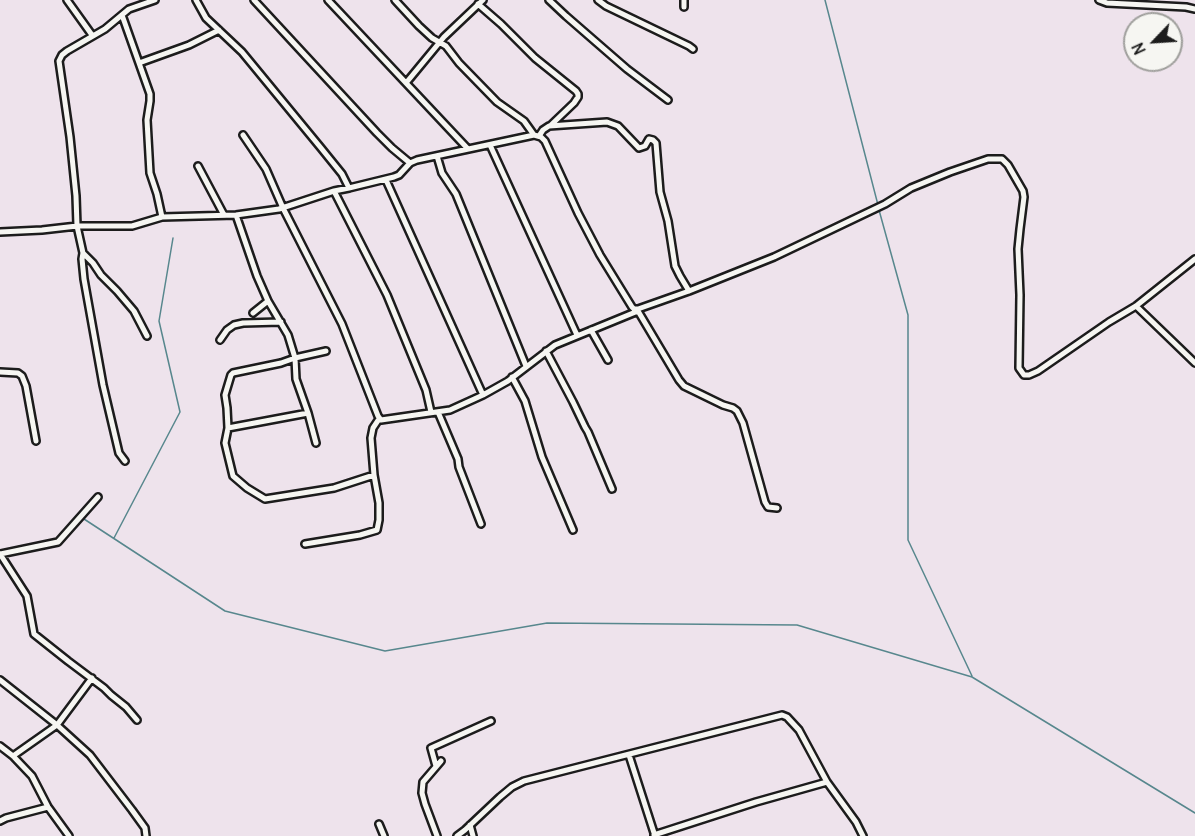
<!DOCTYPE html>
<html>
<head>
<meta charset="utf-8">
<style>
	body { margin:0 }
	#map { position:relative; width:1195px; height:836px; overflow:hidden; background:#eee3ec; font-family:Delius,sans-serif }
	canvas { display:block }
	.north { position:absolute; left:1123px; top:12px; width:60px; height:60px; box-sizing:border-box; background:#f6f6f2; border:2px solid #9f9f9c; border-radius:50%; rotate:245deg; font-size:16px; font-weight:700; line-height:24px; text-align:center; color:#1c1c1c }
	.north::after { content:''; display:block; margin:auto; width:21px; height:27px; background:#1c1c1c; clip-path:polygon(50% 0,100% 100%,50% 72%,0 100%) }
</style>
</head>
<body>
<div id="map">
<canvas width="1195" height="836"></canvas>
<div class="north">N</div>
</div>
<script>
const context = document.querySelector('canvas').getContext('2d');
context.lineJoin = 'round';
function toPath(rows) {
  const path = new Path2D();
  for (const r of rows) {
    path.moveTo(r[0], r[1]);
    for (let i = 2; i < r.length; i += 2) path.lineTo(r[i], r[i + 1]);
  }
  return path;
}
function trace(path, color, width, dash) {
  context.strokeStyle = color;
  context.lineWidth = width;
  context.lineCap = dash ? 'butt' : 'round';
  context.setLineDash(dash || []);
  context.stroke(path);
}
const stream = toPath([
	[825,0,878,205],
	[879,210,908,315,908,540,972,676],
	[84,519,225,611,385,651,547,623,797,625,972,677,1195,813],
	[114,538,180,412,159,321,173,238]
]);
const street = toPath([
	[67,0,92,35],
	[196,0,206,18,242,52,321,148,342,174,349,188],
	[254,0,377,133,392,148,410,163],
	[328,0,468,149],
	[395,0,419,26,432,38,446,46,459,63,497,102,524,121,534,135],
	[549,0,566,16,627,69,668,100],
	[598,0,606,6,689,46,693,49],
	[684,0,684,7],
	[1099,0,1107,3,1186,7,1195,9],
	[478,4,501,24,535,58,576,91,578,94,578,97,574,103,551,125],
	[122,15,150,94,150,101,147,120,150,173,157,194,162,217],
	[139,63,189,45,219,30],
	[406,83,444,37,483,0],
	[243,135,266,169,283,208,342,324,378,416,381,420,450,410,483,395,508,381,555,345,638,311,638,309],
	[539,136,543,130,549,126,607,122,618,126,639,148,645,146,649,139,653,140,656,143,660,192,668,221,675,266,680,276,689,291],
	[490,145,577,335],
	[437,156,442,173,456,194,526,366],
	[198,166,224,215],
	[386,180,483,395],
	[334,191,387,295,426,390,431,412],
	[236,215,257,276,268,301,288,335,295,358,296,379,308,413,316,443],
	[0,232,42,230,77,226,132,226,162,217,236,215,279,209,334,191,349,188,394,177,399,175,410,163,417,160,534,135,541,137,545,141,578,213,600,255,632,307,634,309,638,309,689,291,774,257,885,204,911,188,950,172,988,159,1002,159,1008,165,1023,191,1024,197,1020,229,1018,249,1020,295,1019,368,1024,375,1029,375,1038,371,1109,322,1136,306,1195,259],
	[83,253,93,263,101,275,117,291,134,311,147,336],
	[1136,306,1195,363],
	[638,311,679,380,684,386,723,405,733,408,737,411,743,423,765,502,768,507,777,508],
	[253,313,268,301],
	[591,330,608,360],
	[220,340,227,330,234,325,243,323,281,322],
	[326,351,295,358,281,363,233,373,231,375,225,395,227,408,228,428,225,443,233,476,247,488,265,499,334,488,374,475],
	[546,351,573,402,585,427,588,432,612,489],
	[0,372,18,373,22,376,26,386,36,441],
	[512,377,525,401,542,457,573,530],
	[438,412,458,459,459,467,481,524],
	[228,428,308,413],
	[125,461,119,453,103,385,84,279,82,259,83,253,77,226,76,196,70,137,59,61,62,55,67,51,105,29,129,9,155,0],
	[305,544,360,535,377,530,379,520,379,503,374,475,371,438,373,428,379,419],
	[0,554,27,596,34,634,68,661,104,688,111,695,126,707,137,720],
	[0,554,58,542,98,497],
	[0,680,57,725,90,755,132,810,145,828,146,836],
	[0,746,13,756,32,776,48,807,69,836],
	[629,755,655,836],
	[13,756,57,725,92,678],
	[436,766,431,748,491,721],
	[0,821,6,818,48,807],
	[379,824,384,836],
	[470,825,473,836],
	[654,835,756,802,827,782],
	[437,836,425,804,422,793,423,782,441,761],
	[457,836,465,830,500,797,512,787,524,781,782,715,787,717,799,730,827,782,856,822,863,836]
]);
trace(stream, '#57878d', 1.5);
trace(street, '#1c1c1c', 10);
trace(street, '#f6f6f2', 5);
</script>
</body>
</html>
